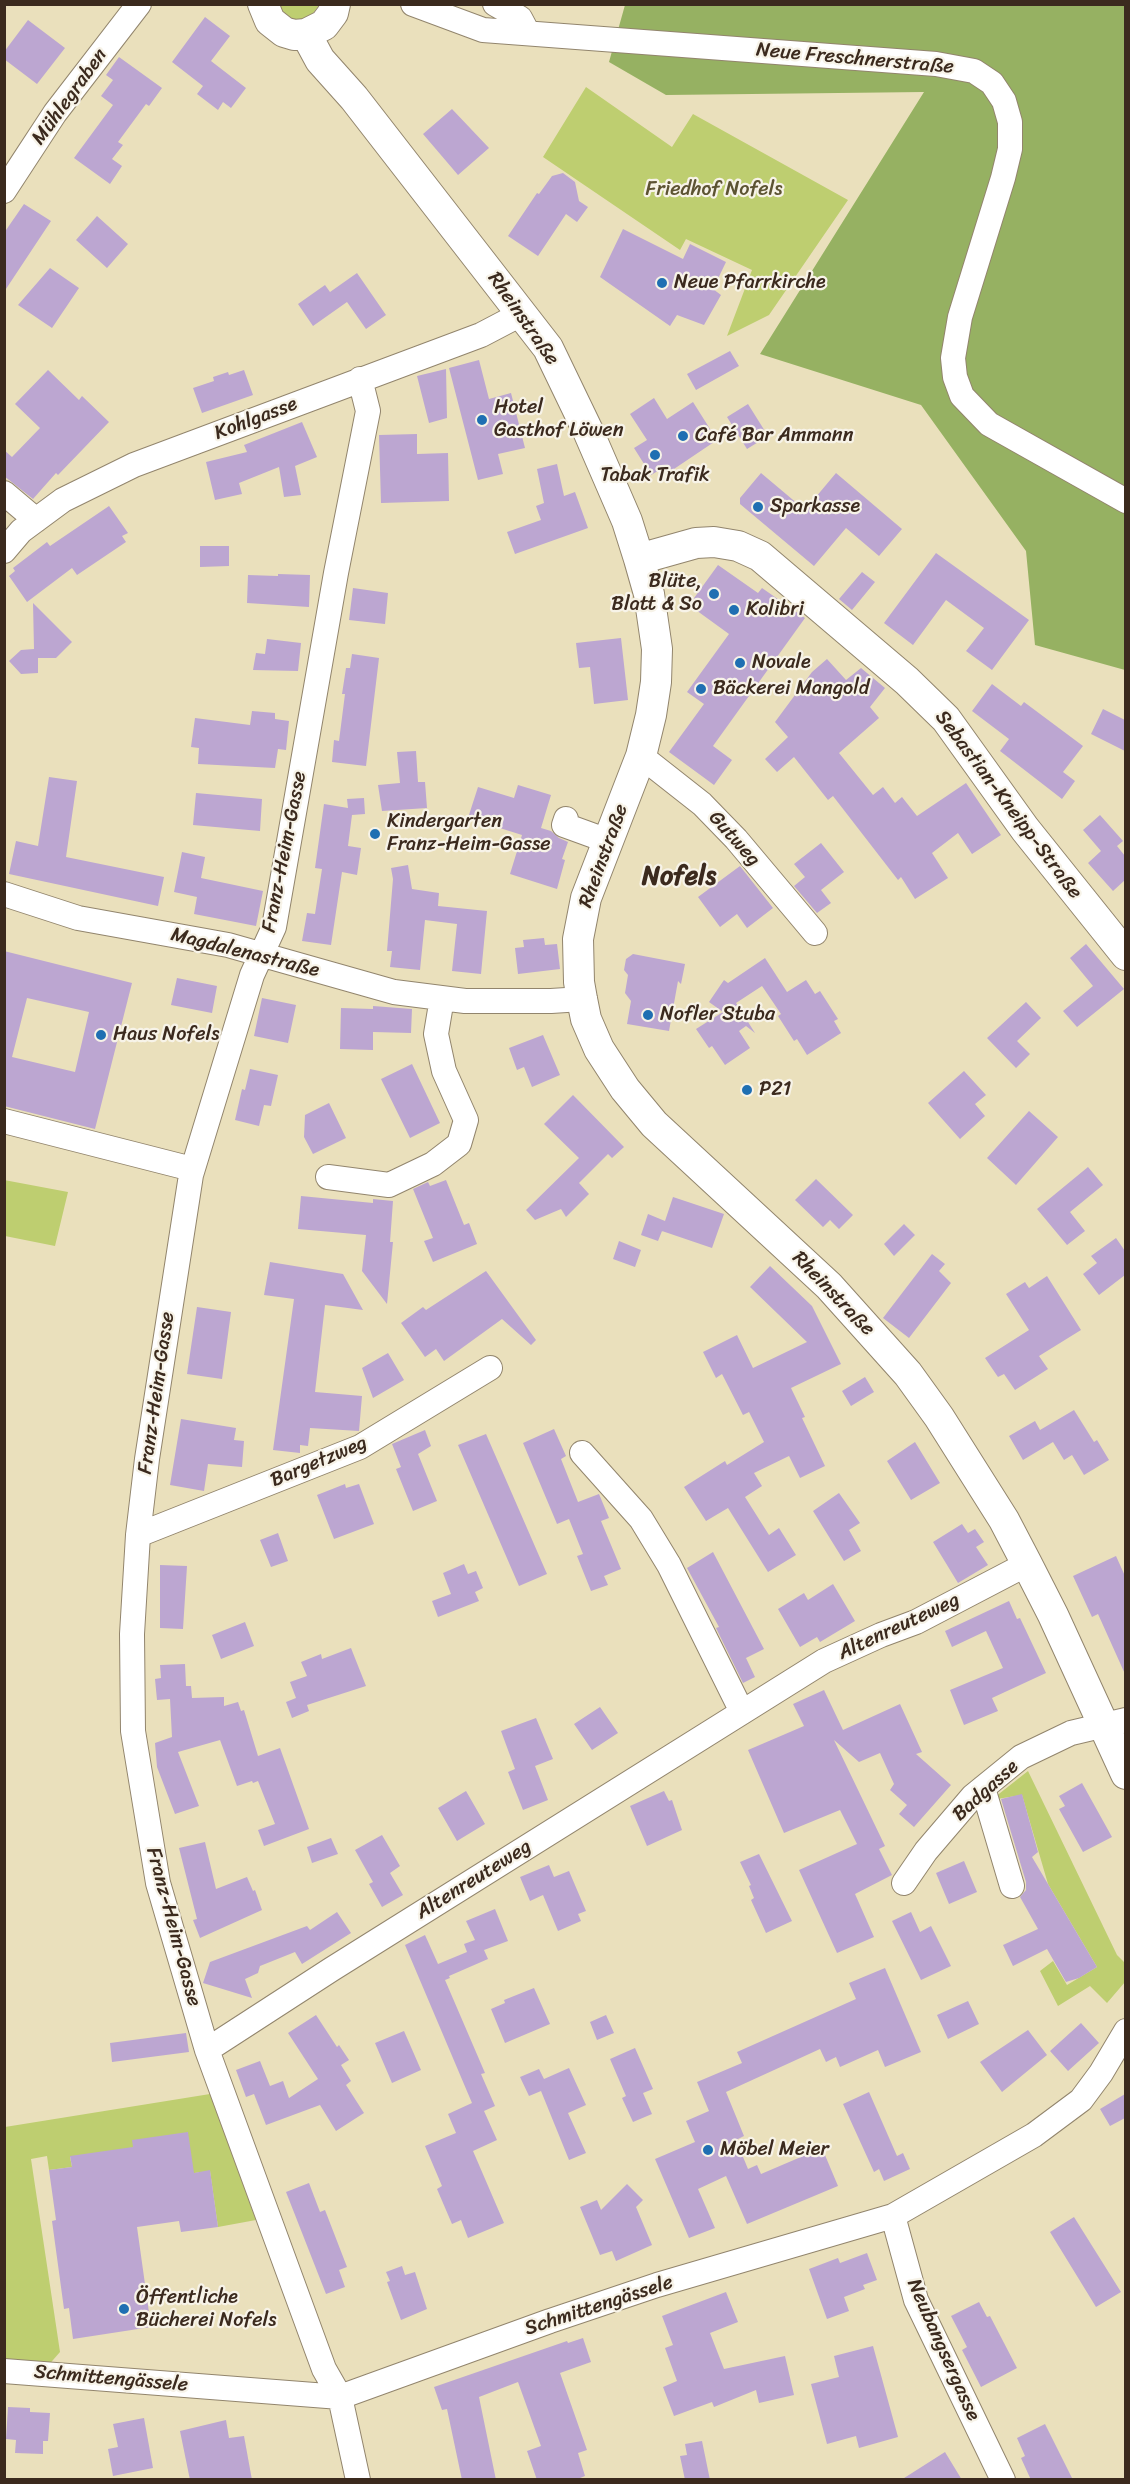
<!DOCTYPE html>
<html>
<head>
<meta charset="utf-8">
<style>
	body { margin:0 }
	#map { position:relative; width:1130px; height:2484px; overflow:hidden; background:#eae0bc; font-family:Sriracha,sans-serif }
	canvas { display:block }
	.frame { position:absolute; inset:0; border:6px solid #3b2a1e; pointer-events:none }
</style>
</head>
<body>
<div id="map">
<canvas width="1130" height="2484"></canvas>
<div class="frame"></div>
</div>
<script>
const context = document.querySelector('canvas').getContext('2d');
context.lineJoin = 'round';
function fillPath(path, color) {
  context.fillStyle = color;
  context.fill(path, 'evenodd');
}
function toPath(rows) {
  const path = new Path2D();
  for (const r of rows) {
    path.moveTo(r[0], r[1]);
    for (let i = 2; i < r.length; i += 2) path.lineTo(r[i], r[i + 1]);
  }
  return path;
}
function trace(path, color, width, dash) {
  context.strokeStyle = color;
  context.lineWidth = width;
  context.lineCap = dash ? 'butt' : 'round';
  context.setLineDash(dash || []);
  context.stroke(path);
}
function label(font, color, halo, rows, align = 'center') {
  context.font = font + ' Sriracha,sans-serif';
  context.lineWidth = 4.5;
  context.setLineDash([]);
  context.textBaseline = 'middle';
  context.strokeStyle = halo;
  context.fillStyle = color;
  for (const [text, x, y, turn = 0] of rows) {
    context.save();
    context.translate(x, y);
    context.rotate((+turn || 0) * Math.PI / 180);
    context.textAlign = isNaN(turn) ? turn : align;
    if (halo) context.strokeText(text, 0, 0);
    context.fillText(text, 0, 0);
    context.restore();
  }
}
const green = toPath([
	[277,5,319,5,311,16,299,21,285,17],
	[586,87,672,147,693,114,848,200,769,315,727,336,752,270,686,239,680,250,543,157],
	[4,1180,68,1192,55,1246,5,1236],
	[1028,1771,1117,1955,1125,1963,1125,1982,1107,2003,1090,1986,1058,2006,1040,1971,1053,1961,1067,1985,1097,1967,1048,1884,1022,1795,997,1799,995,1797],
	[210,2094,256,2220,218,2227,210,2171,187,2174,135,2158,70,2157,72,2167,49,2170,47,2156,31,2159,60,2352,46,2368,5,2366,5,2127]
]);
const forest = toPath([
	[625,5,1125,5,1125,670,1035,645,1026,551,921,405,760,354,924,92,666,95,609,62]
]);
const building = toPath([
	[205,17,230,36,211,61,246,88,231,108,223,102,218,110,197,94,203,86,172,62],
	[28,20,65,48,37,84,4,59,4,52],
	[119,57,162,88,149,106,146,104,118,142,123,145,112,159,122,166,110,184,74,158,113,105,101,96,113,80,106,75],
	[452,109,489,148,458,175,423,134],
	[563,173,575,182,579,201,588,207,577,222,566,214,538,256,508,236,537,193,539,194,552,176],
	[24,204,51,221,4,292,4,233],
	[97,216,128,244,107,268,76,240],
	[623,229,683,259,690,244,726,262,713,289,721,295,704,325,677,315,670,326,600,277],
	[50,268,79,288,52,328,18,305],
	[357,273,386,315,366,329,347,302,313,326,298,304,325,285,330,292],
	[730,351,739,366,696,390,687,374],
	[479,360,489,399,511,393,525,448,498,454,503,474,478,480,449,368],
	[446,369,447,418,429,423,417,376],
	[48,370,79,400,82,396,109,422,58,475,56,473,33,499,4,476,4,450,12,457,40,428,15,404],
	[244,370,253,395,202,413,193,388,214,381,213,377,228,372,229,375],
	[654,398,667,419,693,402,717,440,671,471,668,465,651,475,634,448,647,440,630,414],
	[748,404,768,436,747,449,727,417],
	[302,422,317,457,295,466,301,495,284,497,279,467,239,483,242,494,215,500,206,462,247,452,244,445],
	[417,434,417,454,448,453,449,501,381,503,379,435],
	[557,464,564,496,575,492,588,528,515,554,507,532,541,520,536,506,544,503,537,469],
	[761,473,805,510,836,473,902,529,879,556,846,528,814,566,740,504,740,498],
	[109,506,128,533,122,536,126,542,77,575,72,568,27,602,9,576,15,571,13,568,47,542,50,546],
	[200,546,229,546,229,566,200,567],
	[936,553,1029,620,992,670,966,651,984,628,946,600,913,645,884,623],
	[718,565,758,593,762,588,805,618,713,746,732,760,714,785,669,752,704,704,687,692,729,634,689,605],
	[862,572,875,582,852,610,839,599],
	[278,574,310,575,309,607,247,603,248,575,278,576],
	[353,588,388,593,385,624,349,620],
	[33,603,72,642,56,658,38,658,38,673,21,674,9,661,21,650,34,649],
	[621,638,628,700,594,704,590,667,579,668,576,643],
	[267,639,301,643,298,671,253,670,256,653,265,654],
	[352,654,379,658,366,766,332,762,334,740,339,741,345,694,342,694,346,668,350,668],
	[827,659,846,680,861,668,885,688,870,707,879,718,839,753,873,795,883,787,895,803,902,797,917,816,966,783,1001,835,972,854,958,833,932,853,948,878,915,899,901,877,898,880,833,796,828,800,794,757,777,772,765,759,788,737,775,722,812,672],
	[992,684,1021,706,1024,702,1083,746,1063,772,1075,781,1062,799,1000,751,1009,739,972,711],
	[1103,709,1125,720,1125,751,1091,734],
	[252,711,275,713,275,719,289,721,286,750,278,749,275,768,198,764,199,748,191,747,195,718,250,725],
	[416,751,418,782,425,782,427,808,382,811,378,785,400,783,397,752],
	[49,777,77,781,66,857,164,877,158,906,9,874,16,841,38,846],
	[518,785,551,795,541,828,551,831,559,838,568,842,562,859,565,860,557,889,510,874,522,835,468,818,478,787,514,798],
	[196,793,262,799,260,831,193,825],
	[364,798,365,814,352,815,348,846,361,848,357,875,342,872,331,945,302,941,307,913,315,914,322,869,315,868,324,804,348,808,347,799],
	[1100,815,1123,841,1117,846,1125,856,1125,880,1113,891,1088,863,1101,851,1083,830],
	[821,843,844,872,821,890,831,903,817,913,794,886,805,877,794,864],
	[182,852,205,857,201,878,263,891,256,926,194,914,197,897,174,892],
	[408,865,412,889,439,893,438,906,487,911,481,974,452,971,457,924,425,920,420,970,390,967,392,951,387,951,393,879,391,868],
	[740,866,773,908,747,928,737,914,720,927,698,897],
	[544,938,545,945,557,944,560,969,518,974,515,948,524,947,523,940],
	[1086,944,1124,989,1077,1027,1063,1011,1093,986,1070,958],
	[4,951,132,983,95,1129,4,1106],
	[27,998,89,1012,75,1072,12,1057],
	[633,954,685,964,681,984,678,981,669,1031,627,1024,631,1001,625,993,628,975,624,970,626,959],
	[765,958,787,992,806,980,815,994,820,991,838,1019,834,1021,841,1033,807,1055,797,1039,794,1041,778,1016,781,1014,762,986,736,1003,755,1033,746,1026,739,1031,750,1048,725,1065,712,1046,709,1048,696,1029,723,1012,709,1002,724,980,728,983],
	[177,978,217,986,212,1013,171,1005],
	[262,998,296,1005,288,1043,254,1036],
	[1026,1002,1041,1018,1017,1041,1030,1054,1016,1068,987,1038],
	[373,1006,412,1009,411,1033,373,1032,373,1050,340,1049,341,1008,373,1009],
	[543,1035,560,1075,532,1087,524,1067,517,1070,509,1048],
	[412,1064,440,1123,410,1138,381,1079],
	[250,1069,278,1075,271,1106,264,1105,259,1126,235,1120,242,1089,245,1090],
	[964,1071,986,1095,975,1104,985,1116,960,1139,928,1103],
	[573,1095,624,1147,612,1158,608,1154,579,1183,589,1194,566,1217,561,1209,535,1220,526,1210,579,1158,544,1124],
	[329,1103,346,1138,313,1154,304,1137,305,1115],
	[1029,1111,1058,1137,1016,1185,987,1158],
	[1088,1167,1103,1185,1070,1212,1085,1231,1067,1245,1037,1209],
	[816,1179,853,1215,839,1229,830,1220,823,1227,795,1200],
	[446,1180,464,1225,469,1223,477,1244,433,1262,424,1241,433,1238,413,1189,428,1182,430,1186],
	[301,1196,373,1203,373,1199,393,1201,390,1242,393,1242,387,1304,362,1271,366,1235,298,1229],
	[673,1197,724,1214,712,1248,662,1231,664,1226,658,1241,641,1235,648,1214,665,1221],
	[904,1224,915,1235,894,1256,884,1244],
	[1116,1238,1125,1251,1125,1275,1099,1295,1083,1274,1097,1263,1091,1256],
	[619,1241,641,1250,635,1267,613,1259],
	[932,1254,945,1264,939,1271,951,1283,909,1338,883,1318],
	[270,1262,343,1274,363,1310,325,1305,315,1392,362,1396,359,1431,310,1428,308,1446,300,1445,300,1453,273,1450,294,1299,264,1295],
	[770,1266,812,1306,841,1364,791,1388,805,1417,802,1418,825,1466,800,1478,789,1456,754,1473,762,1486,745,1497,769,1535,779,1528,796,1555,768,1572,728,1508,706,1521,684,1487,725,1461,727,1465,764,1442,749,1412,743,1415,722,1374,716,1378,703,1352,737,1335,753,1368,807,1342,750,1287],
	[486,1271,536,1340,531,1345,502,1319,444,1361,436,1349,425,1357,401,1323,423,1307,426,1310],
	[1047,1276,1081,1330,1039,1356,1048,1369,1015,1390,1004,1374,998,1377,985,1358,1029,1330,1006,1294,1025,1282,1029,1288],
	[197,1307,231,1312,222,1379,187,1374],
	[388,1353,404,1380,373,1398,362,1368],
	[865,1377,874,1392,851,1406,842,1391],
	[1074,1410,1094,1442,1097,1440,1109,1460,1084,1475,1072,1455,1064,1460,1053,1442,1023,1460,1009,1436,1035,1421,1040,1430],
	[181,1419,236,1428,234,1440,244,1441,242,1467,208,1464,204,1491,170,1485],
	[554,1429,566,1456,561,1459,578,1502,599,1494,609,1518,601,1521,621,1569,604,1576,608,1585,591,1591,577,1556,583,1554,569,1519,557,1524,523,1443],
	[425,1430,431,1446,418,1454,437,1501,413,1511,396,1469,401,1467,392,1444],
	[486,1434,547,1574,519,1586,458,1445],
	[915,1442,940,1483,911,1500,887,1461],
	[345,1484,346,1488,359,1484,374,1524,334,1539,317,1495],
	[839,1493,860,1523,849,1530,861,1551,844,1561,813,1511],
	[962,1524,968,1533,975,1529,984,1542,976,1547,988,1565,958,1583,933,1542],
	[278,1533,288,1561,271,1567,260,1540],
	[713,1552,764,1649,738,1662,746,1658,755,1677,743,1683,716,1628,719,1627,687,1568],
	[1116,1556,1125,1576,1125,1674,1098,1614,1092,1617,1073,1576],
	[464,1564,468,1574,476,1571,483,1588,475,1592,479,1601,438,1617,432,1601,451,1594,443,1573],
	[160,1565,187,1566,183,1629,160,1628],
	[833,1584,855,1621,820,1642,817,1637,800,1647,778,1609,804,1593,808,1600],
	[1009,1601,1017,1619,1020,1618,1046,1673,992,1698,998,1711,964,1725,950,1690,1003,1668,986,1631,952,1647,945,1631],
	[245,1622,254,1646,221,1659,212,1635],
	[351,1648,366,1686,307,1705,309,1711,292,1718,286,1702,296,1698,290,1682,307,1676,301,1662,321,1654,322,1659],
	[185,1664,186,1686,191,1686,192,1698,224,1697,224,1706,238,1702,241,1711,244,1710,258,1756,280,1748,309,1829,264,1846,258,1830,275,1824,258,1781,253,1783,252,1781,237,1786,220,1740,178,1752,199,1806,175,1814,157,1767,155,1743,172,1737,170,1699,157,1700,155,1679,161,1678,160,1665],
	[824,1690,843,1730,900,1704,922,1752,916,1754,951,1785,914,1827,899,1814,907,1805,890,1790,894,1784,880,1753,859,1762,834,1740,885,1846,879,1849,892,1875,855,1894,874,1937,837,1953,799,1870,857,1844,840,1810,784,1833,748,1750,804,1726,793,1704],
	[600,1707,618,1733,592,1750,574,1724],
	[536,1718,553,1759,535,1766,548,1800,523,1810,508,1772,515,1769,501,1731],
	[1082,1783,1112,1837,1083,1852,1059,1809,1065,1806,1059,1796],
	[466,1791,485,1824,457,1841,438,1808],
	[664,1791,669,1801,672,1800,682,1830,647,1846,630,1806],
	[1022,1794,1038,1852,1032,1857,1097,1967,1079,1978,1066,1982,1047,1949,1013,1966,1003,1945,1038,1929,1020,1897,1026,1890,1026,1882,1001,1799],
	[382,1835,400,1866,390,1873,403,1895,382,1907,369,1884,373,1882,355,1850],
	[331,1838,338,1854,312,1863,307,1847],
	[205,1842,216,1889,247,1877,253,1891,255,1890,262,1910,200,1938,193,1920,197,1919,179,1848],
	[759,1854,792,1921,766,1933,751,1900,754,1898,749,1886,751,1885,740,1862],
	[964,1861,977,1892,949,1904,936,1873],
	[549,1865,554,1877,569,1871,586,1911,578,1914,581,1921,558,1931,543,1895,530,1901,520,1877],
	[495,1909,508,1941,484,1950,488,1959,449,1976,450,1978,445,1980,485,2073,481,2074,495,2106,484,2111,497,2140,473,2151,504,2223,468,2238,461,2220,452,2224,437,2189,442,2186,425,2146,456,2133,448,2114,472,2103,405,1945,425,1935,438,1964,467,1952,464,1944,475,1940,466,1921],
	[337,1912,351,1933,302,1964,295,1952,260,1966,258,1973,245,1979,252,1998,203,1983,210,1962,307,1926,310,1930],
	[911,1912,920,1932,931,1926,951,1966,921,1980,892,1921],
	[885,1968,921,2052,885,2067,878,2050,840,2067,836,2057,826,2062,820,2049,726,2092,744,2136,736,2140,748,2169,757,2165,761,2174,822,2148,838,2186,747,2224,726,2176,698,2189,715,2228,689,2238,655,2159,695,2142,686,2121,709,2111,697,2082,742,2063,737,2052,856,1999,849,1983],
	[534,1988,550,2024,505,2043,491,2009,505,2003,504,2000],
	[968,2001,979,2024,948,2039,937,2015],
	[316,2015,337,2047,339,2045,349,2060,341,2065,351,2081,346,2085,364,2113,336,2131,320,2105,266,2125,254,2094,246,2097,236,2070,260,2061,270,2086,283,2081,289,2098,318,2079,288,2033],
	[606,2015,614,2033,597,2040,590,2022],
	[1081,2023,1099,2043,1068,2071,1050,2051],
	[1028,2030,1047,2055,1002,2092,980,2062],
	[404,2031,421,2070,392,2083,375,2043],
	[186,2033,189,2052,112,2062,110,2043],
	[635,2048,653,2089,643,2093,652,2114,633,2122,622,2098,626,2096,610,2059],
	[569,2068,586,2105,568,2113,586,2153,569,2160,541,2091,529,2096,520,2077,539,2069,544,2079],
	[869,2092,897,2156,903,2153,910,2169,884,2181,879,2169,874,2172,843,2104],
	[1125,2094,1125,2118,1110,2126,1100,2109],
	[188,2132,194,2173,210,2170,218,2227,181,2232,179,2221,137,2227,151,2327,73,2339,69,2308,64,2309,52,2221,56,2220,49,2170,72,2167,70,2156,133,2147,132,2140],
	[309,2183,320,2212,325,2210,347,2267,339,2270,345,2287,326,2294,286,2192],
	[627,2184,643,2200,636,2207,652,2245,616,2261,612,2251,600,2255,580,2207,597,2200,601,2210],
	[1074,2217,1121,2292,1096,2307,1050,2232],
	[867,2253,877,2280,863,2285,865,2289,844,2297,849,2311,827,2319,809,2269,838,2258,840,2263],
	[402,2266,405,2275,415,2272,427,2309,401,2320,387,2282,390,2281,386,2272],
	[726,2292,738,2322,710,2333,724,2369,785,2356,794,2395,759,2403,756,2390,714,2407,712,2402,674,2416,663,2387,677,2381,665,2348,673,2345,662,2316],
	[979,2302,987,2317,990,2316,1017,2368,981,2387,962,2350,967,2347,951,2316],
	[583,2338,591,2362,560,2373,587,2450,578,2453,585,2476,575,2480,537,2480,527,2451,541,2446,518,2382,479,2397,496,2480,462,2480,447,2409,442,2410,434,2387,567,2341,568,2343],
	[873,2346,898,2437,859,2448,856,2436,827,2444,811,2384,839,2377,834,2356],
	[8,2407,30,2408,30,2412,50,2413,48,2441,43,2441,43,2454,15,2453,16,2440,6,2439],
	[144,2418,153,2468,113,2476,108,2449,118,2447,113,2424],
	[226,2420,229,2438,244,2436,252,2480,190,2480,180,2431],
	[1045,2424,1073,2480,1031,2480,1021,2458,1025,2456,1017,2438],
	[702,2441,710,2480,685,2480,680,2456,687,2455,685,2444],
	[945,2452,962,2480,901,2480]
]);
const minor = toPath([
	[413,4,483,30,936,64,974,71,992,83,1004,101,1010,122,1010,149,1003,178,960,317,953,358,955,377,962,396,989,424,1126,501],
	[495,4,520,18,528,33],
	[4,191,55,113,139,4],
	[4,493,36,520],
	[4,551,21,531,63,500,134,465,481,335,523,313],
	[641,756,702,804,736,839,815,933],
	[566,819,564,825,608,841],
	[4,894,78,918,228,945,394,992,465,1001,551,1001,582,999],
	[4,1121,192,1169],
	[328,1177,389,1185,433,1164,459,1144,466,1120,444,1071,436,1034,442,998],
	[582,1453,641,1519,669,1565,742,1712],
	[138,1535,360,1447,490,1368],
	[983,1788,1012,1886],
	[904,1883,926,1851,973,1796,1021,1757,1071,1733,1126,1720],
	[207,2050,332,1969,824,1661,881,1635,916,1622,1027,1564],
	[893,2216,916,2300,1003,2480],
	[4,2371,340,2397,550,2321,657,2285,893,2216,1034,2135,1081,2100,1101,2073,1126,2031],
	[358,2480,340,2397,324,2369,207,2050,158,1883,133,1731,132,1634,138,1535,147,1459,191,1175,252,975,274,927,336,573,368,411,360,379]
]);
const major = toPath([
	[263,4,270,21,284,32,294,35,306,34,324,25,333,13,335,4],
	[306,34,320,60,354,98,548,348,588,431,627,521,639,559,649,594,657,649,656,682,651,715,641,756,586,898,578,939,579,982,582,999,586,1019,599,1049,625,1089,654,1124,829,1286,908,1374,939,1417,1004,1520,1027,1564,1053,1615,1126,1774],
	[639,559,696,543,714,542,738,546,760,556,907,681,946,719,1025,829,1126,955]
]);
const markers = [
	[662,283,6,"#1f6fb2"],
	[482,420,6,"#1f6fb2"],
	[683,436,6,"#1f6fb2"],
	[655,455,6,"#1f6fb2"],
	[758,507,6,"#1f6fb2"],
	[714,594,6,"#1f6fb2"],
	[734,610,6,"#1f6fb2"],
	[740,663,6,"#1f6fb2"],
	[701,689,6,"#1f6fb2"],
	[375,834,6,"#1f6fb2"],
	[648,1015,6,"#1f6fb2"],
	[101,1035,6,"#1f6fb2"],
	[747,1090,6,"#1f6fb2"],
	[708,2150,6,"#1f6fb2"],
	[124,2309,6,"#1f6fb2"]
];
const streetNames = [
	["Neue Freschnerstraße",855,59,5],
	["Mühlegraben",70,97,-54],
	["Rheinstraße",523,319,55],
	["Kohlgasse",256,419,-21],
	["Sebastian-Kneipp-Straße",1008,805,53],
	["Gutweg",734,839,48],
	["Franz-Heim-Gasse",285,852,-79],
	["Rheinstraße",604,856,-70],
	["Magdalenastraße",245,953,14],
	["Rheinstraße",833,1294,46],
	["Franz-Heim-Gasse",157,1393,-82],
	["Bargetzweg",319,1462,-23],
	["Altenreuteweg",899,1627,-25],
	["Badgasse",986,1791,-42],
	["Altenreuteweg",474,1880,-32],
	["Franz-Heim-Gasse",173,1927,75],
	["Schmittengässele",599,2306,-18],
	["Neubangsergasse",943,2350,66],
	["Schmittengässele",111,2379,5]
];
const parkNames = [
	["Friedhof Nofels",714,190]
];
const poiNames = [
	["Neue Pfarrkirche",674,283],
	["Hotel",494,408],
	["Gasthof Löwen",494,431],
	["Café Bar Ammann",695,436],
	["Tabak Trafik",655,476,"center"],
	["Sparkasse",770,507],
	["Blüte,",702,582,"right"],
	["Blatt & So",702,605,"right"],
	["Kolibri",746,610],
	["Novale",752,663],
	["Bäckerei Mangold",713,689],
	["Kindergarten",387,822],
	["Franz-Heim-Gasse",387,845],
	["Nofler Stuba",660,1015],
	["Haus Nofels",113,1035],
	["P21",759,1090],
	["Möbel Meier",720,2150],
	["Öffentliche",136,2298],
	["Bücherei Nofels",136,2321]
];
const districtNames = [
	["Nofels",679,877]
];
fillPath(green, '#bece70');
fillPath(forest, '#96b162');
fillPath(building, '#bca6d1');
trace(minor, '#92856d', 26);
trace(major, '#92856d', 32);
trace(minor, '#fff', 24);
trace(major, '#fff', 30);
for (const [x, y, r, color] of markers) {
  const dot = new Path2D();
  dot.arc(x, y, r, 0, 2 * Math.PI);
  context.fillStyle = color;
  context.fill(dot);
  trace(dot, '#f7f3e8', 2);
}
label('20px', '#3b2a1e', '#f7f3e8', streetNames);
label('20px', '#5c5332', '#f7f3e8', parkNames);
label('20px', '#3b2a1e', '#f7f3e8', poiNames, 'left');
label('bold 26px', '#3b2a1e', '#f7f3e8', districtNames);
</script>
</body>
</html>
